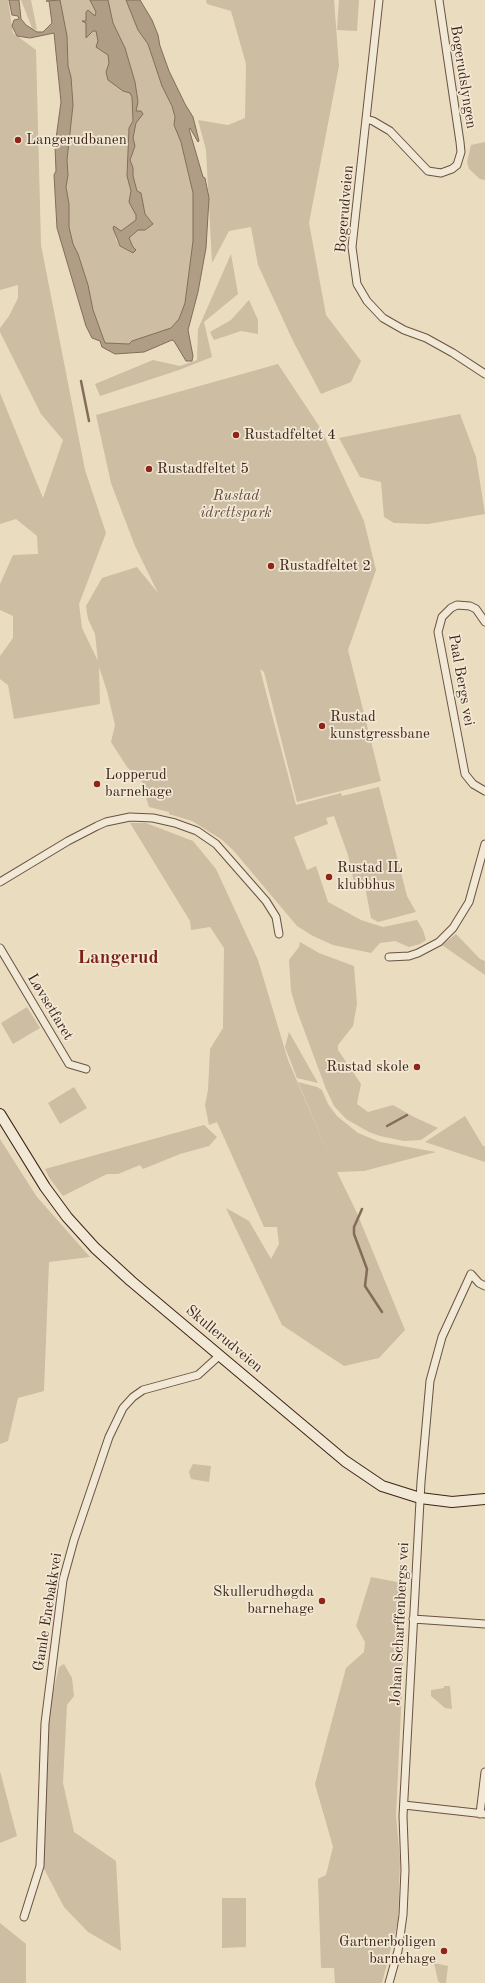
<!DOCTYPE html>
<html>
<head>
<meta charset="utf-8">
<style>
	body { margin:0 }
	canvas { display:block; background:#eadcbf }
</style>
</head>
<body>
<canvas width="485" height="1983"></canvas>
<script>
const context = document.querySelector('canvas').getContext('2d');
context.lineJoin = 'round';
function fillPath(path, color) {
  context.fillStyle = color;
  context.fill(path, 'evenodd');
}
function toPath(rows) {
  const path = new Path2D();
  for (const r of rows) {
    path.moveTo(r[0], r[1]);
    for (let i = 2; i < r.length; i += 2) path.lineTo(r[i], r[i + 1]);
  }
  return path;
}
function trace(path, color, width, dash) {
  context.strokeStyle = color;
  context.lineWidth = width;
  context.lineCap = dash ? 'butt' : 'round';
  context.setLineDash(dash || []);
  context.stroke(path);
}
function label(font, color, halo, rows, align = 'center') {
  context.font = font + ' "Old Standard TT",serif';
  context.lineWidth = 3.5;
  context.setLineDash([]);
  context.textBaseline = 'middle';
  context.strokeStyle = halo;
  context.fillStyle = color;
  for (const [text, x, y, turn = 0] of rows) {
    context.save();
    context.translate(x, y);
    context.rotate((+turn || 0) * Math.PI / 180);
    context.textAlign = isNaN(turn) ? turn : align;
    if (halo) context.strokeText(text, 0, 0);
    context.fillText(text, 0, 0);
    context.restore();
  }
}
const green = toPath([
	[0,0,8,0,13,33,36,50,41,245,85,470,106,533,79,604,82,628,98,661,95,634,88,619,86,606,102,578,137,567,158,593,135,546,111,483,96,415,278,364,321,429,364,521,376,570,348,650,381,781,297,802,264,672,260,669,267,696,296,805,341,793,342,796,379,787,407,896,416,912,378,922,371,918,364,881,354,882,348,855,334,816,326,818,328,824,294,837,307,870,316,866,328,902,361,920,383,927,417,920,423,930,426,940,420,944,409,947,395,941,380,943,371,953,333,945,313,936,297,926,233,850,221,839,192,821,169,814,169,812,149,807,144,791,145,785,127,767,111,742,115,725,107,691,99,667,100,704,14,719,8,685,0,679,0,656,13,638,13,616,0,610,0,584,13,555,38,554,37,536,16,519,0,524,0,393,43,498,63,440,41,414,0,332,0,328,9,316,18,298,18,285,0,290],
	[21,0,31,0,37,30,32,28],
	[60,0,90,0,96,12,95,16,86,12,86,37,93,31,96,31,101,50,108,55,109,63,106,72,108,80,123,91,130,93,132,97,133,121,129,128,127,176,131,191,129,202,136,215,137,220,121,231,114,227,116,240,120,246,132,253,135,251,129,238,138,230,145,230,152,225,152,222,145,214,142,198,137,191,133,176,133,168,130,160,135,146,133,138,137,120,136,106,138,102,135,82,125,48,113,23,108,0,126,0,138,30,148,44,162,86,172,106,175,118,174,125,181,142,193,193,193,241,185,303,179,319,171,328,132,341,129,344,105,343,93,310,88,285,78,254,73,244,69,227,69,204,66,187,68,175,67,160,73,105,71,77,68,66,67,36],
	[206,0,334,0,339,66,309,223,326,315,361,361,351,382,321,394,293,341,258,265,251,227,229,231,212,263,206,150,198,120,228,125,245,118,246,64,231,11,207,4],
	[339,0,359,0,357,31,337,30],
	[485,142,485,180,480,179,469,169,467,162,471,145],
	[231,254,238,294,204,322,212,357,179,370,100,396,95,384,153,360,180,366,197,360,198,329],
	[249,300,258,320,258,334,241,331,214,340,210,332,231,320],
	[460,414,476,457,485,514,428,524,394,523,384,517,381,482,360,477,339,438],
	[130,823,146,823,193,841,216,869,258,960,288,1060,333,1165,298,1082,317,1087,322,1090,328,1104,337,1116,358,1133,380,1142,436,1152,364,1171,337,1172,357,1213,405,1330,379,1358,344,1366,282,1325,226,1208,249,1221,271,1259,279,1244,277,1227,264,1227,217,1122,209,1125,205,1105,208,1090,210,1049,223,1028,224,948,210,927,191,930,190,921],
	[456,934,480,959,485,961,485,975,442,945],
	[300,942,319,953,354,966,357,1004,353,1026,338,1045,338,1050,361,1084,357,1104,368,1112,393,1105,414,1117,438,1128,421,1140,404,1141,380,1136,369,1132,346,1119,334,1106,326,1089,297,1011,291,991,289,960,299,947],
	[27,1007,40,1028,13,1044,1,1023],
	[289,1032,318,1083,297,1078,285,1047],
	[74,1087,87,1108,60,1124,48,1103],
	[465,1116,483,1146,485,1146,485,1162,425,1142],
	[204,1125,217,1137,209,1146,180,1154,143,1169,140,1165,118,1174,107,1174,63,1196,50,1179,45,1169],
	[0,1139,37,1197,90,1257,49,1262,44,1391,18,1398,8,1441,0,1444],
	[193,1464,211,1466,209,1482,191,1479,189,1472],
	[371,1577,407,1584,396,1815,400,1860,398,1921,382,1983,335,1983,334,1968,321,1968,318,1879,326,1875,333,1847,315,1784,346,1668,364,1652,365,1642,356,1626],
	[64,1664,72,1678,74,1696,67,1705,63,1783,74,1832,116,1861,121,1951,88,1932,64,1907,42,1865,49,1710,59,1667],
	[444,1686,450,1686,452,1709,445,1708,431,1696,431,1690,444,1688],
	[0,1771,17,1836,0,1843],
	[222,1898,246,1898,246,1947,222,1948],
	[0,1923,26,1944,26,1983,0,1983],
	[434,1963,448,1966,446,1983,440,1983,438,1981]
]);
const water = toPath([
	[9,0,19,0,21,19,26,25,37,32,43,32,52,23,49,1,46,1,60,0,67,36,68,66,71,77,73,105,67,160,68,175,66,187,69,204,69,227,73,244,78,254,88,285,93,310,105,343,129,344,132,341,171,328,179,319,185,303,193,241,193,193,181,142,174,125,175,117,172,106,162,86,148,44,138,30,126,0,140,0,152,20,158,35,160,46,169,71,185,104,193,117,199,141,198,142,190,128,189,129,203,177,205,178,209,198,206,248,198,292,188,330,193,356,192,361,186,361,174,341,172,340,144,352,115,354,102,347,100,341,92,338,86,326,57,228,54,175,56,171,55,146,61,102,54,33,30,38,17,36,12,26,14,20,19,19,18,16,12,15,9,0],
	[90,0,108,0,113,23,125,48,135,82,138,102,136,111,141,111,143,114,136,123,133,138,135,146,130,160,133,168,133,176,137,191,141,193,145,214,153,224,145,230,138,230,129,238,133,247,136,250,133,253,120,246,113,228,114,226,121,231,136,220,136,215,129,202,131,191,127,176,129,128,133,121,132,97,130,93,123,91,108,80,106,72,109,63,108,55,96,47,98,41,96,31,93,31,86,38,86,23,82,21,86,21,86,12,88,10,95,16,96,12,90,0]
]);
const stream = toPath([
	[81,381,89,421],
	[387,1126,407,1115],
	[362,1209,354,1227,354,1234,367,1269,365,1286,382,1312]
]);
const minor = toPath([
	[379,0,352,247,357,284,367,301,383,318,404,330,426,338,453,353,485,374],
	[366,119,373,121,390,131,428,171,441,173,452,169,457,165,461,152,460,142,439,0],
	[485,622,476,609,470,606,457,605,451,608,442,617,438,632,465,774,473,784,485,791],
	[0,882,68,841,97,826,106,822,130,817,153,818,175,823,197,831,216,844,266,901,276,917,279,934],
	[0,948,69,1064,86,1069],
	[389,957,409,956,418,953,439,942,453,928,469,902,485,844],
	[413,1619,485,1624],
	[404,1805,485,1814],
	[480,1814,485,1772],
	[24,1917,40,1866,45,1723,63,1580,74,1540,109,1437,123,1408,133,1397,143,1390,198,1375,220,1355],
	[389,1983,398,1951,403,1915,405,1870,403,1816,421,1482,430,1381,442,1337,471,1274,479,1283,485,1286]
]);
const secondary = toPath([
	[0,1114,45,1187,67,1217,95,1248,131,1281,345,1461,382,1486,420,1498,452,1502,485,1499]
]);
const markers = [
	[18,140,4,"#8f2418"],
	[236,435,4,"#8f2418"],
	[149,469,4,"#8f2418"],
	[271,566,4,"#8f2418"],
	[322,726,4,"#8f2418"],
	[97,784,4,"#8f2418"],
	[329,877,4,"#8f2418"],
	[417,1067,4,"#8f2418"],
	[322,1601,4,"#8f2418"],
	[444,1951,4,"#8f2418"]
];
const streetNames = [
	["Bogerudslyngen",463,77,81],
	["Bogerudveien",345,209,-85],
	["Paal Bergs vei",461,680,80],
	["Løvsetfaret",50,1007,59],
	["Skullerudveien",224,1339,40],
	["Gamle Enebakkvei",48,1612,-81],
	["Johan Scharffenbergs vei",400,1624,-87]
];
const poiNames = [
	["Langerudbanen",26,140],
	["Rustadfeltet 4",244,435],
	["Rustadfeltet 5",157,469],
	["Rustadfeltet 2",279,566],
	["Rustad",330,717],
	["kunstgressbane",330,734],
	["Lopperud",105,775],
	["barnehage",105,792],
	["Rustad IL",337,868],
	["klubbhus",337,885],
	["Rustad skole",409,1067,"right"],
	["Skullerudhøgda",314,1592,"right"],
	["barnehage",314,1609,"right"],
	["Gartnerboligen",436,1942,"right"],
	["barnehage",436,1959,"right"]
];
const parkNames = [
	["Rustad",236,496],
	["idrettspark",236,513]
];
const districtNames = [
	["Langerud",118,958]
];
fillPath(green, '#cdbda3');
fillPath(water, '#b09d86');
trace(water, '#836d5a', 1);
trace(stream, '#836d5a', 2.5);
trace(minor, '#6a5242', 9);
trace(secondary, '#3f2418', 12);
trace(minor, '#f1e8d5', 7);
trace(secondary, '#f1e8d5', 10);
for (const [x, y, r, color] of markers) {
  const dot = new Path2D();
  dot.arc(x, y, r, 0, 2 * Math.PI);
  context.fillStyle = color;
  context.fill(dot);
  trace(dot, '#f1e8d5', 1.5);
}
label('15px', '#3f2418', '#f1e8d5', streetNames);
label('15px', '#3f2418', '#f1e8d5', poiNames, 'left');
label('italic 15px', '#624a3b', '#f1e8d5', parkNames);
label('bold 19px', '#7a1f14', '#f1e8d5', districtNames);
</script>
</body>
</html>
